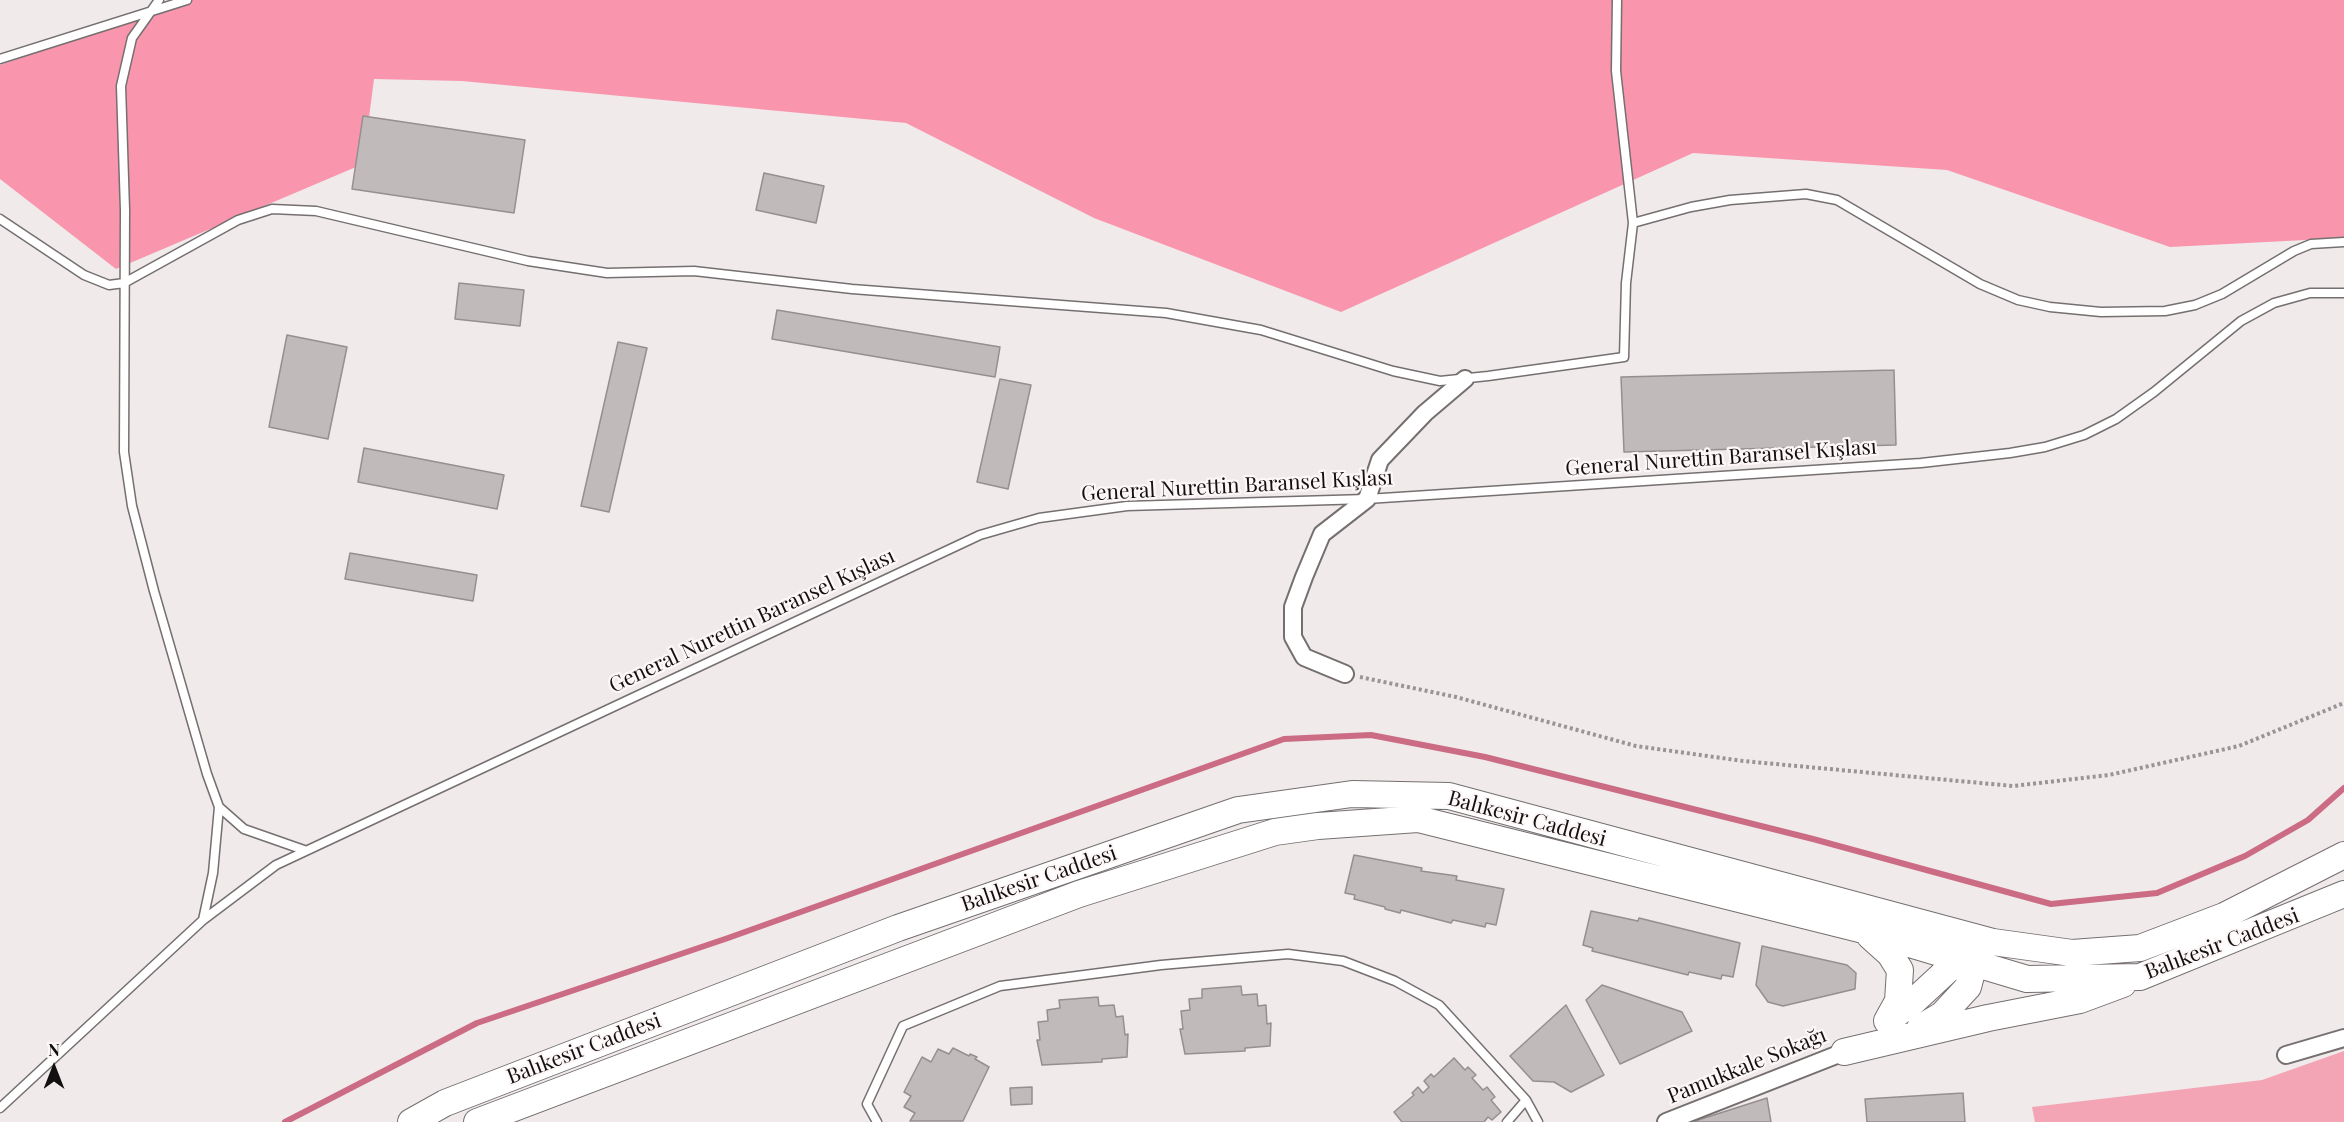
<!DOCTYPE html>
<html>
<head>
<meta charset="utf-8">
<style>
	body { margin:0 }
	#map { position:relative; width:2344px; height:1122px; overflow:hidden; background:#f0eaeb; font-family:"Playfair Display",serif }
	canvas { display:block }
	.north { position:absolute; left:24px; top:1038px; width:60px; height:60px; -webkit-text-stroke:4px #fef7f8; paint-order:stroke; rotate:0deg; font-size:16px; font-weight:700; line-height:24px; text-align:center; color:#131011 }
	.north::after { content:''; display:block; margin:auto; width:21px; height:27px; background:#131011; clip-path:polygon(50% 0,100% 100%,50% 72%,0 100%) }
</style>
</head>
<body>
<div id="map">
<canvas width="2344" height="1122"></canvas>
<div class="north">N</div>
</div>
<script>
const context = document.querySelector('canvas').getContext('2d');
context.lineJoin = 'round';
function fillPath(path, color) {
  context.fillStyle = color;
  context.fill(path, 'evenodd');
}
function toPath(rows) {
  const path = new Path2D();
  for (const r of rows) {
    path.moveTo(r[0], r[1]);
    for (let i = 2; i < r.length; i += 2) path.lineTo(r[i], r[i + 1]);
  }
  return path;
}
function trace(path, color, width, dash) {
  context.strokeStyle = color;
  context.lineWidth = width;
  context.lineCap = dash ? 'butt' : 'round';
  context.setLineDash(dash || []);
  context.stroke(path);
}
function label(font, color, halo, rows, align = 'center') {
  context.font = font + ' "Playfair Display",serif';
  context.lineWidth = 4.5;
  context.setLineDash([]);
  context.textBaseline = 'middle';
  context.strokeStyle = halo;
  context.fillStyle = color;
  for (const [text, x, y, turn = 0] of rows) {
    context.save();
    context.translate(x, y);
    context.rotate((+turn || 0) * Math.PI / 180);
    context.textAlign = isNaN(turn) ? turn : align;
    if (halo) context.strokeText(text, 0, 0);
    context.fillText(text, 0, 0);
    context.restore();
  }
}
const green = toPath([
	[2344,1051,2344,1122,2035,1122,2032,1107,2262,1080]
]);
const forest = toPath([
	[187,0,2344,0,2344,238,2170,247,1947,170,1693,153,1341,312,1094,218,906,123,462,81,374,79,363,164,116,269,0,179,0,65]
]);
const stream = toPath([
	[285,1122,477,1023,728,938,1284,739,1371,735,1485,757,1813,839,2051,904,2157,893,2245,856,2308,820,2344,788]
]);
const building = toPath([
	[363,116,525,140,514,213,352,189,363,116],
	[764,173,824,186,816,223,756,210,764,173],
	[459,283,524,290,520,326,455,319,459,283],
	[777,310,1000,347,995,377,772,339,777,310],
	[287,335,347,347,328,439,269,427,287,335],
	[618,342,647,348,609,512,581,506,618,342],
	[1894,370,1896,445,1624,452,1621,377,1894,370],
	[1000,379,1031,385,1008,489,977,482,1000,379],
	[364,448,504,475,497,509,358,482,364,448],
	[350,553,477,575,473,601,345,579,350,553],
	[1354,855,1422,868,1421,871,1457,876,1456,880,1504,889,1496,925,1486,923,1485,927,1453,920,1451,923,1401,910,1400,913,1385,909,1385,907,1354,899,1355,895,1345,893,1354,855],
	[1591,911,1638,921,1639,918,1740,943,1733,977,1722,975,1721,979,1689,972,1688,975,1592,951,1593,948,1583,945,1591,911],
	[1762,946,1847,965,1856,973,1855,989,1783,1006,1768,1002,1756,985,1762,946],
	[1602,985,1682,1012,1692,1031,1620,1064,1586,1000,1602,985],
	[1241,986,1242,995,1257,994,1258,1006,1266,1005,1267,1024,1271,1023,1270,1046,1245,1048,1245,1051,1185,1054,1180,1029,1183,1029,1181,1011,1190,1010,1189,999,1202,998,1202,989,1241,986],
	[1098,997,1099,1006,1114,1005,1116,1017,1123,1016,1125,1035,1128,1034,1127,1057,1102,1059,1102,1062,1042,1065,1037,1040,1040,1040,1038,1022,1048,1021,1047,1010,1060,1008,1059,1000,1098,997],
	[1566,1005,1604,1075,1571,1092,1554,1082,1533,1081,1510,1056,1566,1005],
	[953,1048,969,1056,970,1054,977,1057,975,1059,989,1067,963,1121,910,1121,915,1113,904,1107,911,1096,904,1092,922,1057,931,1062,938,1049,949,1054,953,1048],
	[1454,1058,1465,1070,1468,1067,1476,1075,1472,1078,1483,1090,1487,1087,1495,1097,1491,1100,1501,1112,1492,1120,1488,1117,1484,1122,1402,1122,1394,1112,1414,1095,1412,1093,1418,1087,1423,1093,1429,1087,1424,1081,1431,1074,1434,1077,1454,1058],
	[1032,1087,1032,1104,1011,1105,1010,1088,1032,1087],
	[1963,1093,1965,1122,1867,1122,1865,1099,1963,1093],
	[1767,1098,1771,1122,1695,1122,1695,1121,1767,1098]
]);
const path = toPath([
	[1360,677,1456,697,1636,746,1743,761,2013,786,2109,775,2239,746,2344,703]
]);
const service = toPath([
	[159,0,132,38,121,86,125,210,124,452,132,506,154,591,207,774,219,807],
	[0,59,187,0],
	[0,219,84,275,109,285,124,283,238,220,272,209,316,211,528,261,607,273,694,271,852,289,1166,313,1261,330,1393,371,1440,381,1488,376,1624,357,1626,283,1633,223,1616,71,1617,0],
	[1633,223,1691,207,1730,200,1806,194,1837,200,1980,284,2018,300,2050,307,2101,312,2165,311,2195,305,2222,294,2294,251,2311,244,2344,242],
	[203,920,213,873,219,807,244,829,304,850],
	[0,1108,203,920,276,865,980,535,1039,518,1127,506,1367,499,1921,463,2010,453,2045,447,2084,435,2116,419,2154,392,2241,321,2274,303,2310,293,2344,293],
	[877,1122,867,1104,903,1026,1000,986,1161,965,1288,954,1343,961,1395,981,1439,1005,1526,1100,1538,1122],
	[1507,1122,1526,1100]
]);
const minor = toPath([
	[1345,674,1304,657,1293,637,1293,607,1304,577,1322,534,1367,499,1380,460,1425,413,1465,379],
	[2286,1055,2344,1038],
	[1666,1122,1844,1052]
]);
const primary = toPath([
	[1870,936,1890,954,1900,970,1898,1001,1888,1019],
	[1887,1021,1914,1001,1967,952],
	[1920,1028,1942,1015,1968,987,1974,964,1972,948],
	[1844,1052,1988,1018,2080,1000,2123,984],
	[411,1122,445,1103,898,928,1238,810,1352,794,1449,796,1993,942,2072,953,2140,948,2224,916,2344,855],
	[477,1122,1079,894,1275,832,1318,826,1418,819,1863,930,2027,979,2140,977,2344,894]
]);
const streetNames = [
	["General Nurettin Baransel Kışlası",1721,458,-4],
	["General Nurettin Baransel Kışlası",1237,486,-3],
	["General Nurettin Baransel Kışlası",752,621,-25],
	["Balıkesir Caddesi",1527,819,15],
	["Balıkesir Caddesi",1039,879,-19],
	["Balıkesir Caddesi",2222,944,-21],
	["Balıkesir Caddesi",584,1049,-21],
	["Pamukkale Sokağı",1747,1066,-22]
];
fillPath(green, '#f3a5b6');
fillPath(forest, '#f995ad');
trace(stream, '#cb6c84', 6);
fillPath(building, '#c0babb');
trace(building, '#958f90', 1.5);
trace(service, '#756f70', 11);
trace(minor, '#756f70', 20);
trace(primary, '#756f70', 28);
trace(path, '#999495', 4, [3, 3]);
trace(service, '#fff', 8);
trace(minor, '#fff', 16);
trace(primary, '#fff', 26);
label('21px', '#131011', '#fef7f8', streetNames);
</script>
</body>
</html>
